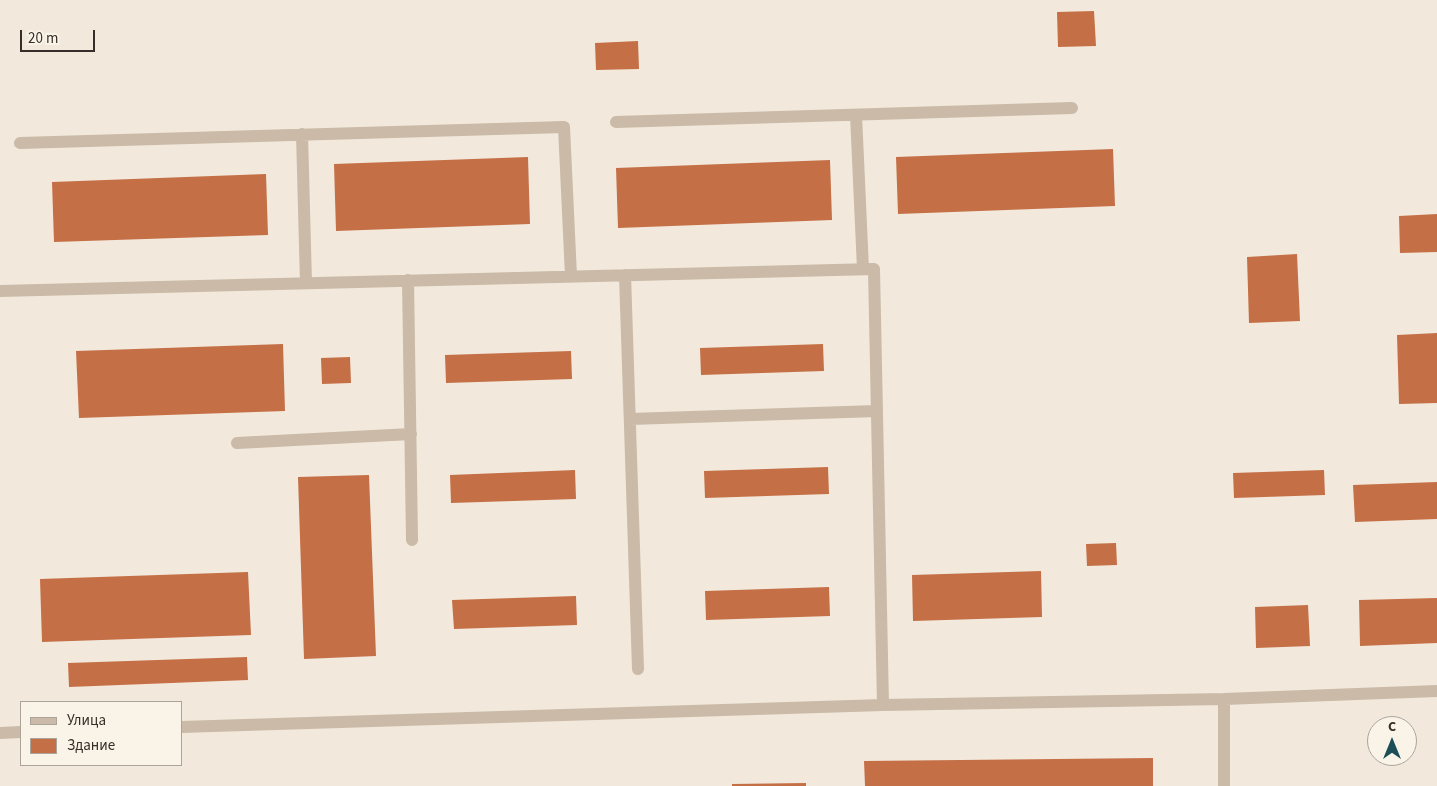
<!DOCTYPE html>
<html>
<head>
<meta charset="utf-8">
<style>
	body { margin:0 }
	#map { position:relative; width:1437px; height:786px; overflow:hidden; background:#f2e9dc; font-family:"Source Sans 3",sans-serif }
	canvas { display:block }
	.legend { position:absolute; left:20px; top:701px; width:162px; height:65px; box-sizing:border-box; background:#f9f3e8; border:1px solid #aba49b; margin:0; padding:6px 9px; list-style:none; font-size:15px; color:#362e28 }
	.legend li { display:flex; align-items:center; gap:10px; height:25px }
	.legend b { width:25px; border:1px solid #aba49b }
	.north { position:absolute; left:1367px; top:716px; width:50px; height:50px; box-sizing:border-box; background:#f9f3e8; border:1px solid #aba49b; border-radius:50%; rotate:0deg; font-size:14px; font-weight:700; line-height:20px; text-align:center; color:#362e28 }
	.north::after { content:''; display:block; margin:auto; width:18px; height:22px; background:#1d4f58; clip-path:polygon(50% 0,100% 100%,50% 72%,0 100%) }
	.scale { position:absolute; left:20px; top:30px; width:75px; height:22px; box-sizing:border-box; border:2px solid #362e28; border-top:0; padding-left:6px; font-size:15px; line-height:18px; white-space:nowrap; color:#362e28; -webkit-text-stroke:4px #f9f3e8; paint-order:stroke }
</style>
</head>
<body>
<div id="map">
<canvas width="1437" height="786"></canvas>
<ul class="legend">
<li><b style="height:6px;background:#cabaa7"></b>Улица</li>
<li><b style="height:14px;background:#c56f46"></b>Здание</li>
</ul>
<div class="north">С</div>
<div class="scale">20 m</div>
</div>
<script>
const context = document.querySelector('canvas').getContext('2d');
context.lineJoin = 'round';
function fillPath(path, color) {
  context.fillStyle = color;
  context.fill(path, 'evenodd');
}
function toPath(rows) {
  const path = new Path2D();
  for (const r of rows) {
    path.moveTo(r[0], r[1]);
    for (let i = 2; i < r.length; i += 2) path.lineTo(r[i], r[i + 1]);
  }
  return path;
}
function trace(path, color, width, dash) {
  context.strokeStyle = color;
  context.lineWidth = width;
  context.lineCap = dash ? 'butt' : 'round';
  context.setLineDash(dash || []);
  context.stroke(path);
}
const building = toPath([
	[1094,11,1096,46,1058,47,1057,12],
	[638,41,639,69,596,70,595,43],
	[1113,149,1115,206,898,214,896,157],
	[528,157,530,224,336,231,334,164],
	[830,160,832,220,618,228,616,168],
	[266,174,268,235,54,242,52,182],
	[1437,214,1437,252,1400,253,1399,216],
	[1297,254,1300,321,1249,323,1247,257],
	[1437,333,1437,403,1399,404,1397,335],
	[283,344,285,411,79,418,76,351],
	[823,344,824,371,701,375,700,348],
	[571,351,572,379,446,383,445,355],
	[350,357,351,383,322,384,321,358],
	[828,467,829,494,705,498,704,471],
	[575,470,576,499,451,503,450,475],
	[1324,470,1325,495,1234,498,1233,473],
	[369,475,376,656,304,659,298,477],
	[1437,482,1437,519,1355,522,1353,485],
	[1116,543,1117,565,1087,566,1086,544],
	[1041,571,1042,617,913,621,912,575],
	[248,572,251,635,42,642,40,579],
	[829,587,830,616,706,620,705,591],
	[576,596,577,625,454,629,452,600],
	[1437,598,1437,643,1360,646,1359,600],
	[1308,605,1310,646,1256,648,1255,607],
	[247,657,248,680,69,687,68,663],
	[1153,758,1153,786,865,786,864,761],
	[806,783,806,786,732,786,732,784]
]);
const minor = toPath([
	[856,115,863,269],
	[616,122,1072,108],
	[302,134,306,283],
	[20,143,564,127,571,276],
	[625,275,638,669],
	[408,280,412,540],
	[0,291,874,269,883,705,1224,699,1224,786],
	[630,419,877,411],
	[237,443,411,434],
	[1224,699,1437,691],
	[181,727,883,705],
	[0,733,21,732]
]);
fillPath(building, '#c56f46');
trace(minor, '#cabaa7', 12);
</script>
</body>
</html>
